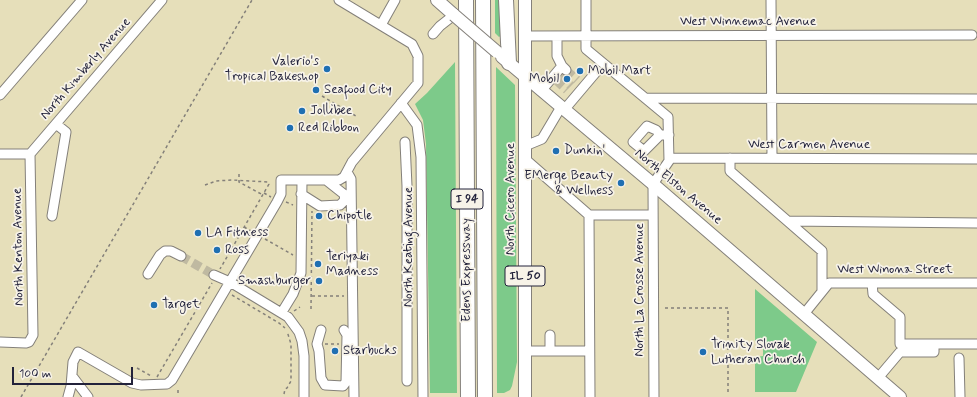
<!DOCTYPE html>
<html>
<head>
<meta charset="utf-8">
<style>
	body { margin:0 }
	#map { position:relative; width:977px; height:397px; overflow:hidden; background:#e6dfba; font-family:Mynerve,sans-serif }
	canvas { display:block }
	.scale { position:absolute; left:12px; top:367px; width:121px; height:18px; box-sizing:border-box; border:2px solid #22223b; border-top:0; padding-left:5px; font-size:12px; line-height:14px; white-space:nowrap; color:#22223b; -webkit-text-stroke:3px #f7f3e8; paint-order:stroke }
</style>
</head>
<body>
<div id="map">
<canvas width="977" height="397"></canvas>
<div class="scale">100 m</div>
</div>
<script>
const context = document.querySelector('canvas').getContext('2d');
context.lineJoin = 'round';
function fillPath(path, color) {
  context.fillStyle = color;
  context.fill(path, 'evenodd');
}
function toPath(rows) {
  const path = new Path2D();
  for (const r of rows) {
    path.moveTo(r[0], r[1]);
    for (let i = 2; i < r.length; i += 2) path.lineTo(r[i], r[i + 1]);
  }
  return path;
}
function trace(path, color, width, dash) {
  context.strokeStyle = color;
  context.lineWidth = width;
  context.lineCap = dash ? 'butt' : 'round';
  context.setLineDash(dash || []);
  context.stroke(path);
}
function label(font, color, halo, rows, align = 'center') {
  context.font = font + ' Mynerve,sans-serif';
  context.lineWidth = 3.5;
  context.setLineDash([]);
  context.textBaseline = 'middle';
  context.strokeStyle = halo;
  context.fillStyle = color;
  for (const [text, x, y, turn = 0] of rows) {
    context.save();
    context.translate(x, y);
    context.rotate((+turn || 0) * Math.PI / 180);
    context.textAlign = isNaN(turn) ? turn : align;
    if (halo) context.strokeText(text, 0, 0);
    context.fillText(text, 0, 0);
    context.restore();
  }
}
const green = toPath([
	[495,0,502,0,502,35,499,37,495,33],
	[455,62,457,393,430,393,426,144,423,120,415,104,427,93],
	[496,67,515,85,517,362,512,386,510,390,504,393,497,393],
	[755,289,817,342,796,392,755,392,755,357,763,356,763,342,755,341]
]);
const minorTunnel = toPath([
	[566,70,577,80],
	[560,75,571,86],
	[556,80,567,90],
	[181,256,214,275]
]);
const path = toPath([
	[322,96,356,116],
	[239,174,239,182,263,195],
	[205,185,216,181,232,180,268,182,269,184,220,269],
	[264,193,271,197],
	[286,202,293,205],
	[244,227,251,231],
	[265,239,293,255],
	[232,295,279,323,285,328],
	[312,296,344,296],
	[665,308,728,308,728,395],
	[311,309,312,211],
	[294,311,300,307],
	[325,344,339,344],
	[137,368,151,376],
	[157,377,212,283],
	[178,393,178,387],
	[284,394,285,389,287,388,291,381,291,344,287,331],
	[21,397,252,0]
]);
const minor = toPath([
	[586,0,586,49,668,117,669,161],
	[771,0,772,158],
	[381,25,395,0],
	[433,34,440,26,454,15],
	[525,36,972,35],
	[557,36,557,56,562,66,566,70],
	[541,91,562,66],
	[0,95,82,0],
	[645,98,977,99],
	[401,103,417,125,421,157,423,397],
	[564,110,597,71],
	[660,135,656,130,647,126,633,142,644,151,660,135,669,135],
	[405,142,407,186,407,381],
	[525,146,542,139,561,107],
	[0,154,30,154],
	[30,154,162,0],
	[730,158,730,171,822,251,822,291],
	[525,159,589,215,653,215],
	[347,172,351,179,354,397],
	[301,194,320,206,340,205,344,201,345,195,326,180],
	[589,215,590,397],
	[52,216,66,132,56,124],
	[788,221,977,223],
	[148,274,160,255,165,251,171,251,181,256],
	[214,275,230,282,288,317,299,332,302,341,304,356,304,397],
	[872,283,873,294,900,317,900,344,977,344],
	[282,312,293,294,301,273,302,180],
	[804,314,829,283,977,283],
	[321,330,317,344,319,351,321,378,325,385,343,386,346,382,347,335,344,330],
	[550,335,550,351],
	[0,342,26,343,29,342,33,335,30,154],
	[525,351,585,351],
	[959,358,960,397],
	[72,376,88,397],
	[878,378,900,352,934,352,934,344],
	[68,397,71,386,73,362,78,352,132,383,141,385,167,384,172,380,277,202,281,194,281,180,339,180,344,177,352,162,418,83,418,56,412,44,339,0],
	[654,397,653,184,671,158,977,159]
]);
const major = toPath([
	[437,0,454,15],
	[525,0,525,397],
	[502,57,653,184,900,397]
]);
const highway = toPath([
	[466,0,468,397],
	[483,0,485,397],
	[506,0,509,63]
]);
const majorBridge = toPath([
	[454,15,497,52]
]);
const markers = [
	[327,69,4,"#1f6fb2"],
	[580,71,4,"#1f6fb2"],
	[567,79,4,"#1f6fb2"],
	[316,90,4,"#1f6fb2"],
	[302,111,4,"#1f6fb2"],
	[290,128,4,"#1f6fb2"],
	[556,151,4,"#1f6fb2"],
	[621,183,4,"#1f6fb2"],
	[319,216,4,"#1f6fb2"],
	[198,233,4,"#1f6fb2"],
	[217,250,4,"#1f6fb2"],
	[318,264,4,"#1f6fb2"],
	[319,281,4,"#1f6fb2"],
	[154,305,4,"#1f6fb2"],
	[335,351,4,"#1f6fb2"],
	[703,352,4,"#1f6fb2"]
];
const shields = [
	[467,199,32],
	[525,276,40]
];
const shieldNames = [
	["I 94",467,199],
	["IL 50",525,276]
];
const streetNames = [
	["West Winnemac Avenue",748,22],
	["North Kimberly Avenue",86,69,-49],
	["West Carmen Avenue",809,145],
	["North Elston Avenue",678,187,40],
	["North Cicero Avenue",511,199,-90],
	["North Kenton Avenue",19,247,-91],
	["North Keating Avenue",409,247,-90],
	["Edens Expressway",467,270,-90],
	["West Winona Street",895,270],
	["North La Crosse Avenue",640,290,-90]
];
const poiNames = [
	["Valerio's",319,62,"right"],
	["Tropical Bakeshop",319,77,"right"],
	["Mobil Mart",588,71],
	["Mobil",559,79,"right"],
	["Seafood City",324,90],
	["Jollibee",310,111],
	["Red Ribbon",298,128],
	["Dunkin'",564,151],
	["EMerge Beauty",613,176,"right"],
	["& Wellness",613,191,"right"],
	["Chipotle",327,216],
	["LA Fitness",206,233],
	["Ross",225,250],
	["Teriyaki",326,257],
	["Madness",326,272],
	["Smashburger",311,281,"right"],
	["Target",162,305],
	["Trinity Slovak",711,345],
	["Lutheran Church",711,360],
	["Starbucks",343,351]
];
fillPath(green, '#7dca8a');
trace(minorTunnel, '#bfb9a1', 9, [9, 4.5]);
trace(minor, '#84807a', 11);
trace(major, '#84807a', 14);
trace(highway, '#84807a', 16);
trace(path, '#84807a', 1.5, [3, 3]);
trace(minor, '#fff', 9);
trace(major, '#fff', 12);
trace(highway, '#fff', 14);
trace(majorBridge, '#84807a', 14, []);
trace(majorBridge, '#fff', 12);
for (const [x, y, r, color] of markers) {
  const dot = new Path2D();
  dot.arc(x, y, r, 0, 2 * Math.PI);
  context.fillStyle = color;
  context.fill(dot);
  trace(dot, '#f7f3e8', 1.5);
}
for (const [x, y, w] of shields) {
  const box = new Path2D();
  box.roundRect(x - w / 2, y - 10, w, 20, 3);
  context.fillStyle = '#f7f3e8';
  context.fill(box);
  trace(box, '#22223b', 1);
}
label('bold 12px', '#22223b', null, shieldNames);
label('13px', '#22223b', '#f7f3e8', streetNames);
label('13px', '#22223b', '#f7f3e8', poiNames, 'left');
</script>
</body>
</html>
